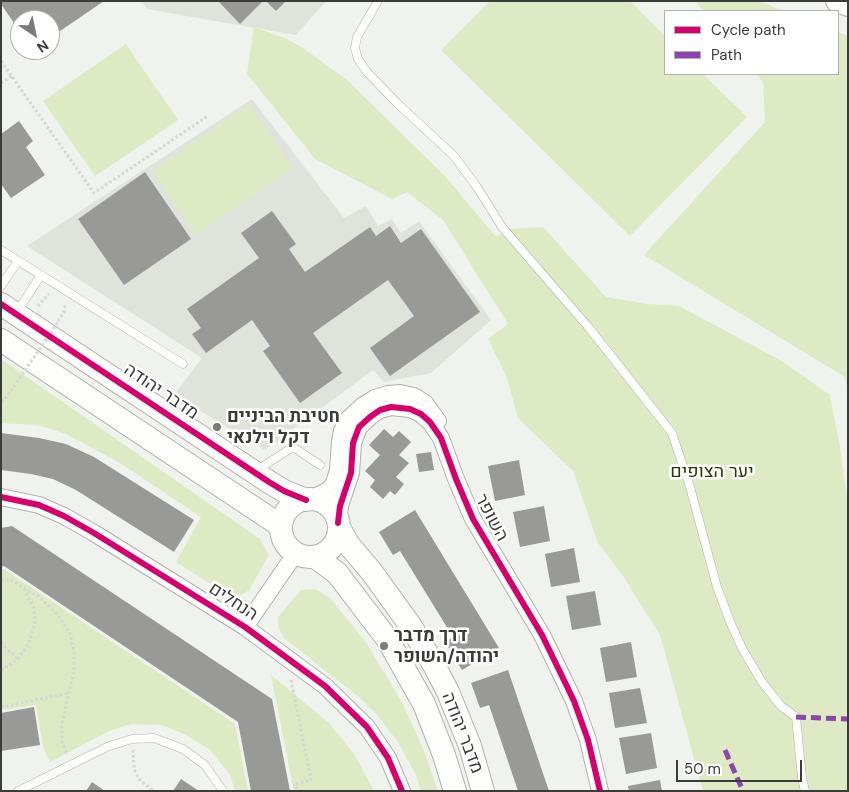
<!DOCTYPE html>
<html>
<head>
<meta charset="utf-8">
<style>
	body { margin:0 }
	#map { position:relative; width:849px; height:792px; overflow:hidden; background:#f0f2ee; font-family:"DM Sans",sans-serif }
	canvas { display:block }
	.frame { position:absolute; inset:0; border:2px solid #3b3c3a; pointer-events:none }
	.legend { position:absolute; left:664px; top:10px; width:175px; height:65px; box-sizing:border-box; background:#fff; border:1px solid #b1b1b0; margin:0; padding:6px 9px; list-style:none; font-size:15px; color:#3b3c3a }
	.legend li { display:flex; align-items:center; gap:10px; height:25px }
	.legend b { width:25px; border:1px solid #b1b1b0 }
	.north { position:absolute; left:10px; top:10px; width:50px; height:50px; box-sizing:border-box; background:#fff; border:1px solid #b1b1b0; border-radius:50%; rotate:146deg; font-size:14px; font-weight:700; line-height:20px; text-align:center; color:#3b3c3a }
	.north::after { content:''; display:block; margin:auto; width:18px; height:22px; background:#7a7c79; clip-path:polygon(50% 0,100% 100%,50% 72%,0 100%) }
	.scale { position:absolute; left:676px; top:760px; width:126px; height:22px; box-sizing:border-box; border:2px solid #3b3c3a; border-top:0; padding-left:6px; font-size:15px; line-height:18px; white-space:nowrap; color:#3b3c3a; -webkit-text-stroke:4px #fff; paint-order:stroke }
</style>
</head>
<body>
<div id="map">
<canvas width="849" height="792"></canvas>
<div class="frame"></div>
<ul class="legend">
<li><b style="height:6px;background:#d6006c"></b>Cycle path</li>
<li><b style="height:6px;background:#8e44ad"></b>Path</li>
</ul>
<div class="north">N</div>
<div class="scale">50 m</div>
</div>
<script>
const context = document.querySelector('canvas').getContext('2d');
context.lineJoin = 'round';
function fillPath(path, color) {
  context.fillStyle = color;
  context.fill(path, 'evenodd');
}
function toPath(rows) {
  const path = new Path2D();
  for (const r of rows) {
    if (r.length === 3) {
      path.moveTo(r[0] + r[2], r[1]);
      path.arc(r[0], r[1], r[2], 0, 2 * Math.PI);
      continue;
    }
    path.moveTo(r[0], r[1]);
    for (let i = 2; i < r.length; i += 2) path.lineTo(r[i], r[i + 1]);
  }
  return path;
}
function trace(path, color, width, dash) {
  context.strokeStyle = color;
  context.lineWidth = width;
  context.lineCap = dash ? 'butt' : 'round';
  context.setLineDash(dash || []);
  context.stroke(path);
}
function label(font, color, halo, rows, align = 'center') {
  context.font = font + ' "DM Sans",Heebo,sans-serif';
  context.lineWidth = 5;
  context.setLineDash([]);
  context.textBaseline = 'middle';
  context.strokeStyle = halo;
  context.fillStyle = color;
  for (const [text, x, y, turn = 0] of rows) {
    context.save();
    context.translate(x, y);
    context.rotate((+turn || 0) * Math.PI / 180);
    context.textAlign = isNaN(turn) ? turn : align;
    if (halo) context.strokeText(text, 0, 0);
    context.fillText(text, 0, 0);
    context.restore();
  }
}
const built = toPath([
	[142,1,326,1,296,35,147,9],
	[252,99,344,218,366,206,378,226,392,219,401,233,419,221,491,320,431,373,384,382,373,370,265,450,174,395,202,358,27,246]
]);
const green = toPath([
	[490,1,630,1,665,36,665,74,703,74,747,117,630,236,441,50],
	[695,1,758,1,784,11,704,11],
	[254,27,287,39,303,48,347,80,445,176,496,237,508,229,543,227,606,297,647,304,679,306,780,360,830,395,840,447,848,505,848,791,703,791,660,635,623,576,598,543,573,471,518,418,506,375,488,339,508,324,443,220,407,192,392,199,315,159,247,74],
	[838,32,848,36,848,391,845,377,644,255,765,122,763,82,756,74,838,74],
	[126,44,178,120,95,176,43,101],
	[249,104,293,168,196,235,152,171],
	[1,359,260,539,269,555,249,590,243,594,231,597,176,562,201,517,120,463,66,434,38,425,1,423],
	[1,569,4,569,235,724,248,791,235,791,230,775,209,749,186,735,162,725,131,724,107,732,50,762,43,747,36,705,1,710],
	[315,589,330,598,367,644,402,702,424,751,438,791,421,791,416,775,398,742,377,715,360,698,284,638,279,629,278,617,301,590],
	[271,675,329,723,354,754,374,791,294,791]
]);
const building = toPath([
	[1,1,104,1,50,38,50,20,20,20,20,32,1,4],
	[220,1,263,1,240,24,219,2],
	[266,1,286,1,276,11],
	[19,121,33,141,26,147,45,175,11,198,1,184,1,134],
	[145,172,191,239,124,285,78,219],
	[272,211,296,244,289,249,305,272,370,227,376,236,390,226,401,243,421,229,480,312,390,376,370,348,414,316,388,280,313,333,342,373,300,403,263,351,270,346,252,320,206,353,192,334,201,328,187,309,259,258,241,233],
	[384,429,393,437,399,431,411,442,399,455,409,463,396,477,404,484,395,495,390,491,383,499,370,487,375,480,365,471,380,455,369,445],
	[1,433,39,438,66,444,94,457,194,520,174,552,76,490,53,479,31,474,1,470],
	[431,452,434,470,419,472,416,454],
	[519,460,525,495,495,501,488,466],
	[544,506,550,541,520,547,513,512],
	[415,510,499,648,462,670,445,642,453,637,400,551,393,555,379,532],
	[12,526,272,699,290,791,251,791,238,722,4,566,1,567,1,528],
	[574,548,580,582,551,587,545,554],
	[595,591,601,625,572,630,566,596],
	[631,642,637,677,606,682,600,648],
	[508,670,549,791,518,791,489,705,480,708,471,683],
	[640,688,647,723,615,728,609,693],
	[34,707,40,745,1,751,1,713],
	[651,733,657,768,626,774,619,738],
	[181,779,199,791,173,791],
	[660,780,662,791,629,791,628,786],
	[92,782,105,791,86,791]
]);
const path = toPath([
	[1,61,94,193,208,116],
	[1,83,12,76],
	[38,306,49,294],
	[58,321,64,312,65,304],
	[1,401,4,400,11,391],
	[1,580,11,580,38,596,58,615,70,633,74,653,74,670,62,724,62,741,67,755],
	[1,643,18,659],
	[1,670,18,659,29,643,35,623,34,608,24,589],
	[291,680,311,780,296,784,297,791],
	[1,707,70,693],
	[133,750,134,769,139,779,153,791]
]);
const lane = toPath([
	[378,1,357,37,355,48,358,59,367,72,397,103,454,156,477,187,502,227,590,329,672,433,690,487,717,587,731,624,743,650,762,682,781,706,796,717,802,778,805,791],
	[1,250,183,364],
	[1,286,18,261],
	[17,312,41,275],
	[257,470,293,447,320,465],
	[18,791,109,746,132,739,154,738,183,749,205,765,223,791]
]);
const street = toPath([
	[1,497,39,505,64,516,94,533,245,627,325,686,367,727,388,758,402,791],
	[310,499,329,490,334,483,338,470,340,441,342,431,347,420,362,406,375,398,388,394,400,393,414,396,425,403,438,421],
	[338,523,340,506,351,473,353,443,359,427,370,417,380,410,391,407,410,409,421,414,430,422,441,438,456,479,473,519,542,635,560,672,574,701,588,740,600,791],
	[245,627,295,554]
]);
const secondary = toPath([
	[837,1,848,5],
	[1,304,269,482,284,491,306,500],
	[1,340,281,526],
	[310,528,29],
	[339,527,348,544,371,571,410,625,434,665,448,692,470,746,483,791],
	[315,557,337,573,388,640,424,704,444,755,455,791]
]);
const pathBridge = toPath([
	[11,391,58,322]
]);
const quiet = toPath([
	[796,717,848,719],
	[725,750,743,791]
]);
const cycleway = toPath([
	[1,304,269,482,284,491,306,500],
	[1,497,39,505,64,516,94,533,245,627,325,686,367,727,388,758,402,791],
	[338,523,340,506,351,473,353,443,359,427,370,417,380,410,391,407,410,409,421,414,430,422,441,438,456,479,473,519,542,635,560,672,574,701,588,740,600,791]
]);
const markers = [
	[217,427,5,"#7a7c79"],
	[384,646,5,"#7a7c79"]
];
const streetNames = [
	["מדבר יהודה",161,392,34],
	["השופר",491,518,62],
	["הנחלים",233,602,33],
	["מדבר יהודה",462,733,69]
];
const poiNames = [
	["חטיבת הביניים",227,417],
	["דקל וילנאי",227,438],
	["דרך מדבר",394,636],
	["יהודה/השופר",394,657]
];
const parkNames = [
	["יער הצופים",712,472]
];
fillPath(built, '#e0e3db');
fillPath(green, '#deeac3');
fillPath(building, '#999a98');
trace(lane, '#b0b1ae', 9);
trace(street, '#b0b1ae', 18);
trace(secondary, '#b0b1ae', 24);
trace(path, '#d6d7d5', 3, [2.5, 2.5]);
trace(lane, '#fdfdfc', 8);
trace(street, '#fdfdfc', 16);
trace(secondary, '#fdfdfc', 22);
trace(pathBridge, '#d6d7d5', 3, [2.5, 2.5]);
trace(quiet, '#8e44ad', 5, [10, 5]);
trace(cycleway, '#d6006c', 6);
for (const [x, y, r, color] of markers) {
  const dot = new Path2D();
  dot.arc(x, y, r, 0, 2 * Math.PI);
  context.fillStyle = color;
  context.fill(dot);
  trace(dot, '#fff', 2);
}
label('18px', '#3b3c3a', '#fff', streetNames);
label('bold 18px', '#3b3c3a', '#fff', poiNames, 'left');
label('18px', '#2d3802', '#fff', parkNames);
</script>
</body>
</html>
